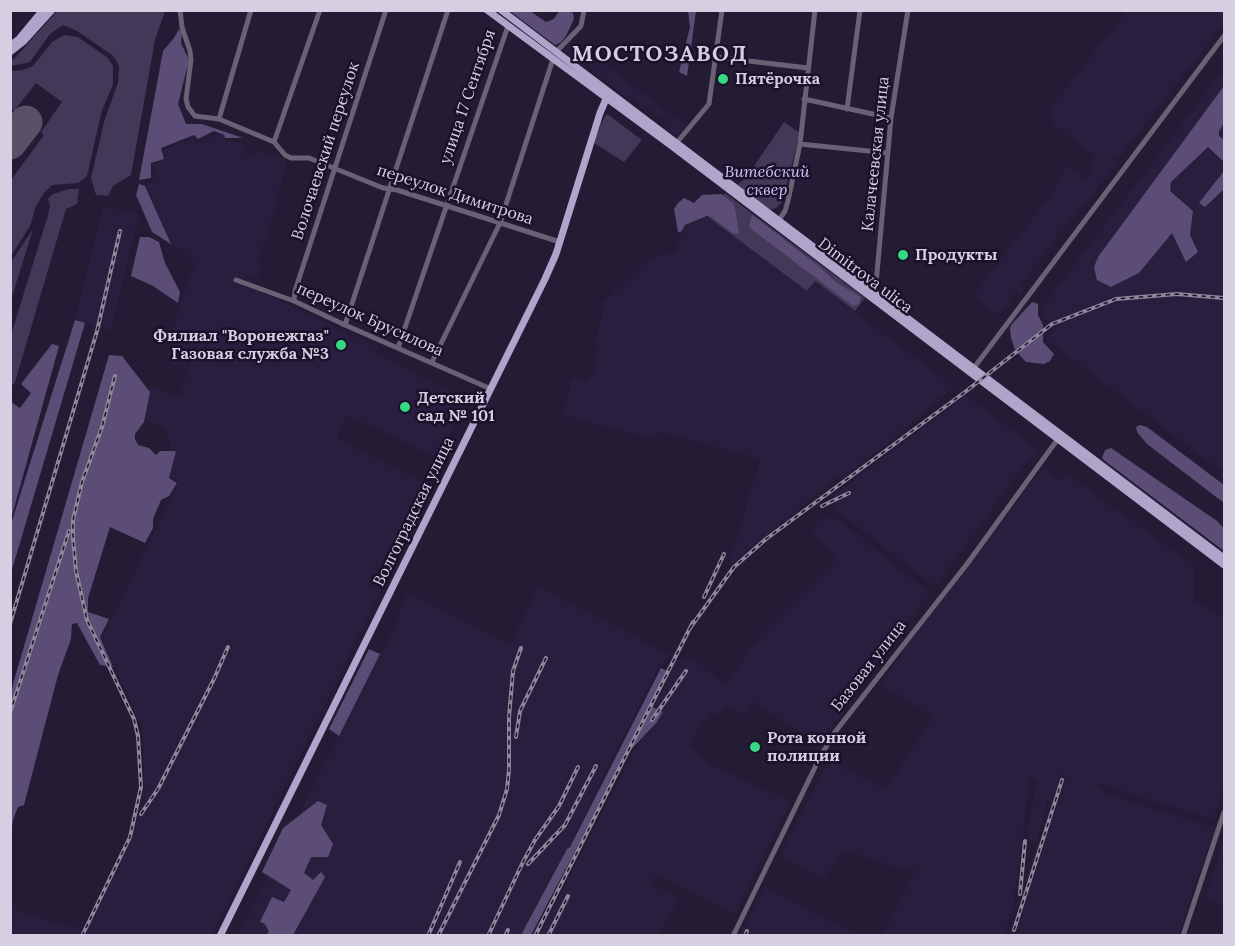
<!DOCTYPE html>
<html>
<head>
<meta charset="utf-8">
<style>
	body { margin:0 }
	#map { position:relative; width:1235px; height:946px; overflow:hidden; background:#241b34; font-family:Lora,serif }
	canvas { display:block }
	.frame { position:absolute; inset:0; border:12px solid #d5cfe1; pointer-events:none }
</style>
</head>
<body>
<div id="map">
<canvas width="1235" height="946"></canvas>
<div class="frame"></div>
</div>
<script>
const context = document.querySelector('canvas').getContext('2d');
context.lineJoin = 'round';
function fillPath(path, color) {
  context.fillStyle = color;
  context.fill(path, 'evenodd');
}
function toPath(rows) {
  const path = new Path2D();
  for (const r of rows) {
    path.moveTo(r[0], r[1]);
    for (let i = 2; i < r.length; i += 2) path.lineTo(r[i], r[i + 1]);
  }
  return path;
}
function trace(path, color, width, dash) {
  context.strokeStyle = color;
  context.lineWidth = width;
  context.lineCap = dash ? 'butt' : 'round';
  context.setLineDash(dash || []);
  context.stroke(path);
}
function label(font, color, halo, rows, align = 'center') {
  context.font = font + ' Lora,serif';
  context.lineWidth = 5;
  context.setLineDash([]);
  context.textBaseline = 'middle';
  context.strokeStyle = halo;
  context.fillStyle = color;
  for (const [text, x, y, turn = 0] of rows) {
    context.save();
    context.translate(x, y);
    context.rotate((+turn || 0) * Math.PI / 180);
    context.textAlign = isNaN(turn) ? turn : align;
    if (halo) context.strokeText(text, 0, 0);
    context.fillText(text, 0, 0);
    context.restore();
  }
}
const built = toPath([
	[1127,10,1224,11,1224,24,1118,159,1114,156,1112,159,1117,164,1083,207,1080,206,1020,286,1024,290,1020,295,1016,292,1008,302,1012,306,1010,309,1006,306,999,316,973,296,1053,191,1058,183,1056,181,1069,164,1083,174,1080,178,1085,182,1095,170,1089,166,1096,157,1051,123,1054,119,1048,111],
	[571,41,600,61,599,60,688,127,680,134,673,134,664,126,665,122,647,109,644,110,638,106,638,102,629,96,625,97,584,63,565,52,564,49],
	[1224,69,1224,474,1046,339,1055,328,1040,310],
	[217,134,224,135,225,141,241,142,246,147,245,153,255,155,256,150,287,160,265,245,263,245,258,263,262,265,257,279,244,275,261,292,378,347,376,352,467,401,437,458,347,415,337,438,432,487,212,935,11,935,10,908,86,932,145,800,142,728,102,638,179,482,162,473,171,447,166,430,140,416,148,386,179,396,197,343,186,368,166,360,180,303,195,263,186,256,186,252,172,245,146,186,154,181,152,175,155,173,153,164,165,159,162,151,179,143,194,140,196,144],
	[103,206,139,214,111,331,75,320],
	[708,217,807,291,814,281,883,333,883,337,886,335,954,387,887,444,841,478,839,476,729,566,760,459,657,431,654,439,562,415,572,378,589,383,590,377,592,377,599,346,596,345,604,299,607,299,650,258,676,251,684,227],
	[966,395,1038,450,1015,478,935,587,837,511,833,496],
	[1043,468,1060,480,1066,473,1195,566,1194,600,1222,617,1224,614,1224,783,1214,817,1211,819,1096,783,1110,795,1216,828,1198,875,1179,935,1015,935,1065,781,1062,771,1052,801,1047,800,1037,842,1027,839,1036,781,1030,778,1012,916,1007,924,1005,935,883,935,915,870,920,868,896,867,846,851,841,854,824,880,779,856,829,761,886,789,933,717,880,684,913,637],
	[828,516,839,520,930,593,873,666,875,669,856,695,819,742,800,733,752,701,744,715,726,706,720,716,711,712,688,745,711,768,715,766,791,802,735,914,657,875,650,884,680,899,659,935,539,936,637,745,677,660,692,658,725,684,765,630,835,561,832,553,812,533,817,522],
	[539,587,671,655,660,666,605,772,570,847,567,849,521,935,238,936,400,615,397,614,408,592,510,644],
	[1224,840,1224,905,1205,898],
	[764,886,822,917,860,935,740,935]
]);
const green = toPath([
	[57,11,165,11,155,40,131,175,113,186,108,196,96,195,91,178,104,122,118,82,119,67,116,60,112,55,77,31,63,25,50,34,30,62,11,66,11,60,15,58],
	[64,35,78,37,108,58,113,66,113,85,102,110,87,176,78,183,52,185,44,193,36,206,30,226,11,256,11,180,44,135,41,132,62,102,36,83,14,111,11,108,11,71,22,70,33,66,52,42],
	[607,114,642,140,624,162,594,143,601,123],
	[784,122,800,133,782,202,776,208,769,210,737,188,738,184,746,178],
	[69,189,79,189,77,204,66,209,15,382,11,387,11,335,48,215,50,206,48,199,53,194],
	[725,193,865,298,855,311,815,281,807,291,708,217],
	[33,229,11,300,11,262]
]);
const forest = toPath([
	[510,11,530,11,546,22,554,19,559,11,569,11,573,13,574,19,566,36,560,43,555,45],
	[688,11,696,11,687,76,679,72,690,27],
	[179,29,182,33,181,43,189,60,178,104,186,124,202,124,243,138,225,138,224,135,214,131,198,139,194,135,161,148,164,159,151,163,151,178,139,180,163,51,174,38],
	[1224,86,1224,123,1219,131,1219,136,1224,140,1224,162,1208,147,1171,182,1170,191,1193,211,1190,235,1198,252,1186,262,1172,233,1139,273,1111,287,1097,280,1094,267,1098,257],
	[1224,171,1224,189,1205,207,1199,203],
	[139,184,145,186,171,244,152,232,136,195],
	[721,194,733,203,735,208,739,234,734,234,711,217,707,216,685,225,681,232,678,232,674,209,678,203,684,198,694,203,702,195],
	[752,215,816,264,837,283,861,297,859,304,853,306,751,229,749,225],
	[140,237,149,237,159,242,165,263,180,292,178,303,153,286,131,276],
	[1032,302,1038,304,1038,315,1043,325,1043,342,1054,354,1050,361,1044,364,1026,362,1015,350,1011,338,1010,328,1012,324],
	[75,320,85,323,11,573,11,524],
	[52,344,59,346,11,519,11,402,20,408,31,393,21,384],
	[109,355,122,356,150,392,144,422,135,434,135,439,138,445,149,448,156,455,160,451,176,451,169,478,177,483,169,496,161,500,153,519,153,528,145,543,110,527,88,598,88,612,109,619,100,637,113,667,100,665,77,623,72,624,71,639,58,675,24,805,18,807,13,820,11,835,10,701,13,684],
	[1140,425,1147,427,1224,485,1224,503,1147,444,1137,432,1136,427],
	[1111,448,1217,521,1224,528,1224,551,1105,461,1102,458,1105,450],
	[369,649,380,654,339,736,329,729],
	[661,668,667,671,650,706,663,712,656,723,625,756,531,935,521,935,567,849,570,847],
	[318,801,327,805,321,825,333,844,328,857,311,857,304,873,313,880,321,872,325,877,293,935,266,935,269,932,265,924,260,922,272,897,284,902,291,890,262,872,283,828]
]);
const runway = toPath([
	[10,143,26,122]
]);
const minor = toPath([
	[180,10,182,27,190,51,191,60,186,99,188,107,195,116,219,119,274,142,285,155,291,158,309,158,383,188,397,190,560,242],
	[556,52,581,26,584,10],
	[715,57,808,68],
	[804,99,891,118],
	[847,109,860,10],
	[219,119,251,10],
	[274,142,320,10],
	[800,144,888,153],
	[674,146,709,104,722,10],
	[779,220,785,211,788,201,800,144,815,10],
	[236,280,294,301,345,325,491,389],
	[875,295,891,118,908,10],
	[294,301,295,291,386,10],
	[345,325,448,10],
	[398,348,508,26],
	[432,362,500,223,553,59],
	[973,369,1224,36],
	[733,936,820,757,835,732,967,564,1060,436],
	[1183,936,1224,812]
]);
const major = toPath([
	[487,10,673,147,1224,565],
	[501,10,1224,558],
	[10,46,19,39,43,10],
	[10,52,24,41,52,10],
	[220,936,545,279,556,254,600,113,609,92]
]);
const rail = toPath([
	[822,506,849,493],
	[704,597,724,554],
	[10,624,97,331,120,231],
	[690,628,734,567,766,539,965,392,1052,324,1116,299,1177,294,1224,298],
	[10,713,69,531],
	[652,720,686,671],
	[516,737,520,711,546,658],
	[141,814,158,789,214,679,228,647],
	[528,864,565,825,596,766],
	[1020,894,1025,841],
	[1014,930,1062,780],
	[82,936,130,837,141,787,138,736,134,719,87,620,76,571,73,538,73,520,82,482,102,427,115,376],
	[428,936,460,862],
	[438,936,499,815,507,789,509,770,509,717,513,671,521,648],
	[488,936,523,862,535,840,559,806,578,767],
	[505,936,508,930],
	[535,936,693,622],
	[548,936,568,896],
	[745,936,747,931]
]);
const markers = [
	[723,79,6,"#37d880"],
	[903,255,6,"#37d880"],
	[341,345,6,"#37d880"],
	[405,407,6,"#37d880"],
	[755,747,6,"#37d880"]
];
const poiNames = [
	["Пятёрочка",735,79],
	["Продукты",915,255],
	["Филиал \"Воронежгаз\"",329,336,"right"],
	["Газовая служба №3",329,354,"right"],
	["Детский",417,398],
	["сад № 101",417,416],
	["Рота конной",767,738],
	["полиции",767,756]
];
const streetNames = [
	["улица 17 Сентября",468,97,-71],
	["Волочаевский переулок",326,151,-72],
	["Калачеевская улица",876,154,-84],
	["переулок Димитрова",455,195,18],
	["Dimitrova ulica",865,276,37],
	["переулок Брусилова",370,320,24],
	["Волгоградская улица",414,512,-64],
	["Базовая улица",869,666,-52]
];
const parkNames = [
	["Витебский",767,172],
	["сквер",767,190]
];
const districtNames = [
	["МОСТОЗАВОД",660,55]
];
fillPath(built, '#291e3e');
fillPath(green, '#433857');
fillPath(forest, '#5b4d75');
trace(runway, '#595168', 33);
trace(minor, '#676274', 5);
trace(major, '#b0a4ca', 7);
trace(rail, '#8e879b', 4);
trace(rail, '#1a112a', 1.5, [4.5]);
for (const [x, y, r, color] of markers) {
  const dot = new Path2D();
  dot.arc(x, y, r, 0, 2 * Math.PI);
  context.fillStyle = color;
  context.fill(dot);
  trace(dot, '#1a112a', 2);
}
label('bold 16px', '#d5cfe1', '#1a112a', poiNames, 'left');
label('16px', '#d5cfe1', '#1a112a', streetNames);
label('italic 16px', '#d2c1f7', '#1a112a', parkNames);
context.letterSpacing = '1.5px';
label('bold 22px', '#d5cfe1', '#1a112a', districtNames);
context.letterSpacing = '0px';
</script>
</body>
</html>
